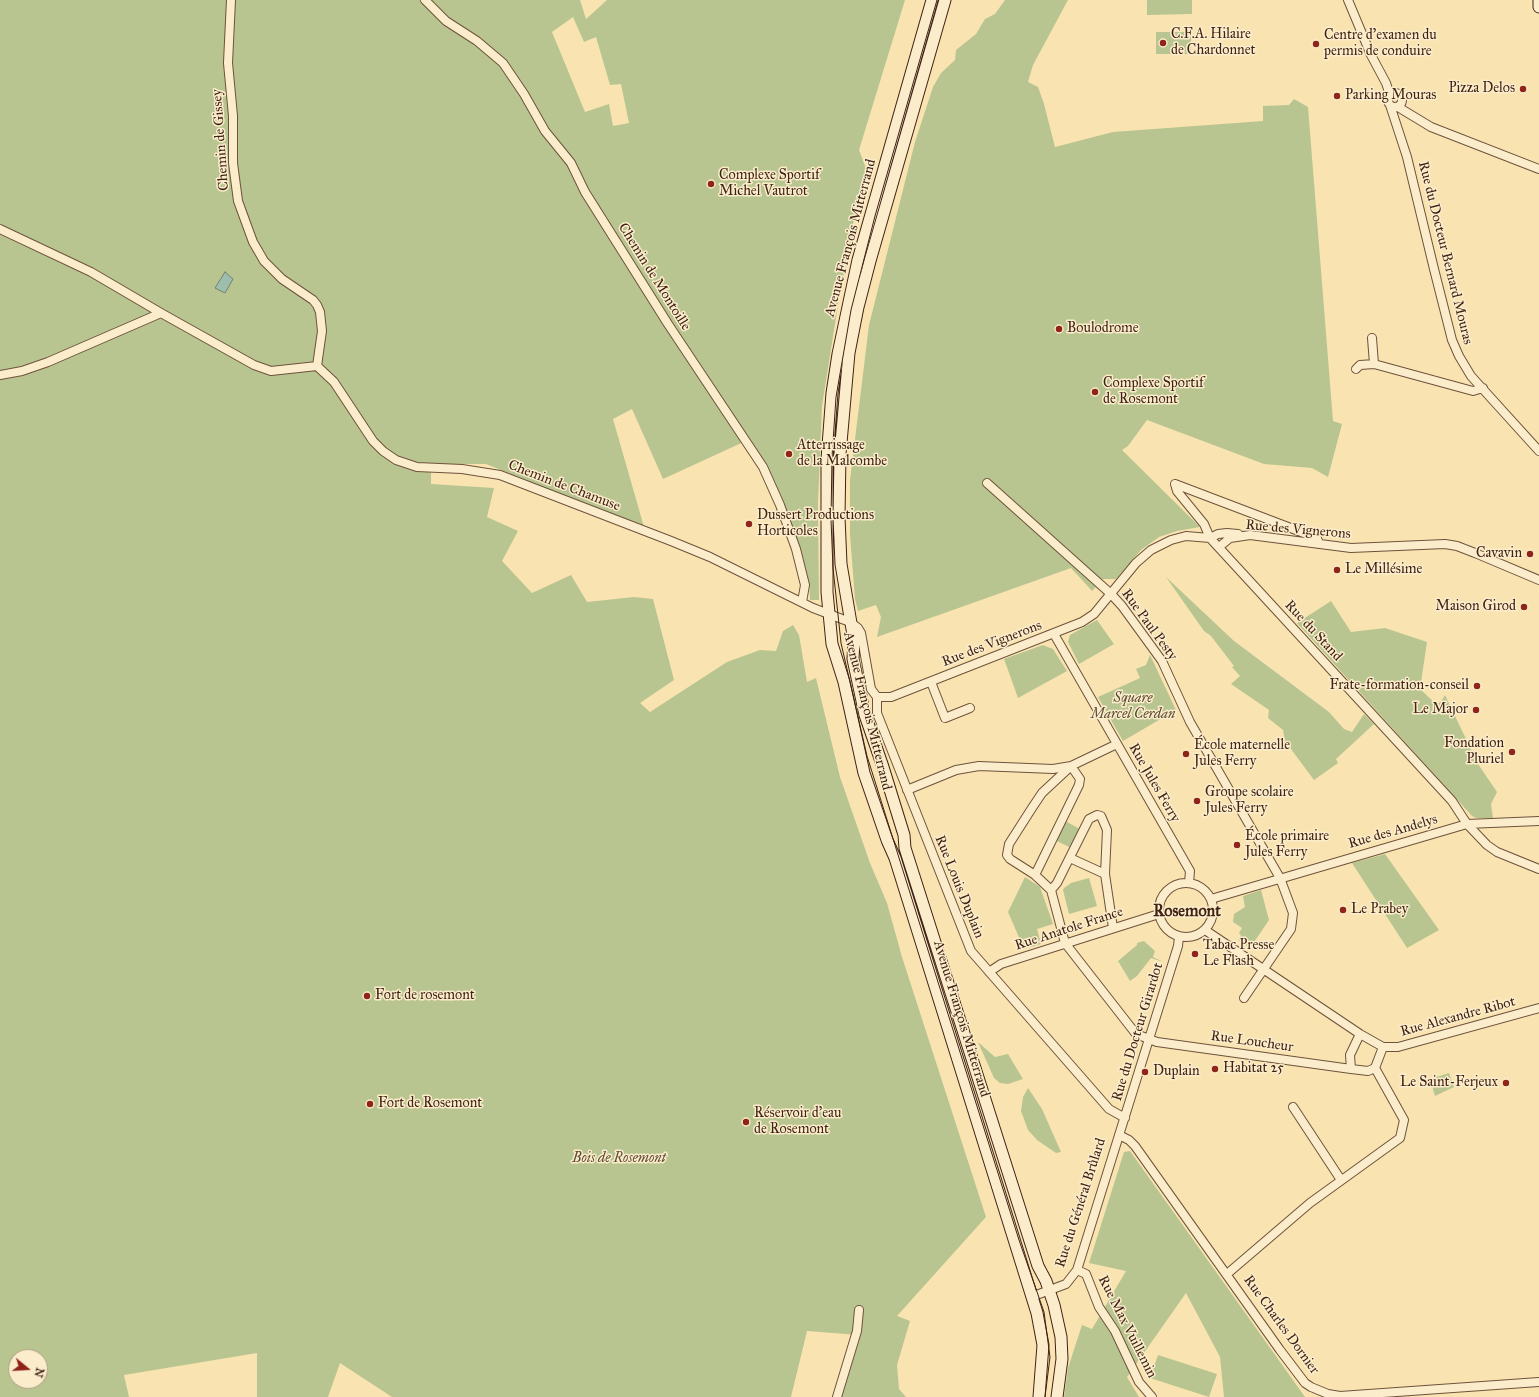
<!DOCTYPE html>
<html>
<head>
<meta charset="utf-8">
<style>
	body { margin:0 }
	#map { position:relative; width:1539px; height:1397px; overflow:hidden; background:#f9e4b1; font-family:"IM FELL Great Primer",serif }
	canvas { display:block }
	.north { position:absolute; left:8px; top:1349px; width:40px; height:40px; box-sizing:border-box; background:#fbedcc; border:1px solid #b09c82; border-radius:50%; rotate:108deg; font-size:11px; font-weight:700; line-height:16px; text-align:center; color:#402214 }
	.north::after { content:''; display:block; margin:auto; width:14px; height:18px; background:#8f2418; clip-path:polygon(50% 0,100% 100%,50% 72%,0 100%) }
</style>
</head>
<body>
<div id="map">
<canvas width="1539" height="1397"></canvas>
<div class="north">N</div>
</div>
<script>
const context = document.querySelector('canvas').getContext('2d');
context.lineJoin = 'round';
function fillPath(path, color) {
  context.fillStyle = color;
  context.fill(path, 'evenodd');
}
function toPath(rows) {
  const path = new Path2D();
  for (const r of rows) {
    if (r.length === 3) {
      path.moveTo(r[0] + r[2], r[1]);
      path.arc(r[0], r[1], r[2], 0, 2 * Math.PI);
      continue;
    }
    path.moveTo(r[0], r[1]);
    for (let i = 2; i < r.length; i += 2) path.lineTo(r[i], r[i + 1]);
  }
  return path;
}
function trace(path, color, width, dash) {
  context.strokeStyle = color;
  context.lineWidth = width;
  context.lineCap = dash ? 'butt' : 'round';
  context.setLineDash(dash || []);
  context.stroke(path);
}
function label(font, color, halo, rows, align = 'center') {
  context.font = font + ' "IM FELL Great Primer",serif';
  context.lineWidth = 3;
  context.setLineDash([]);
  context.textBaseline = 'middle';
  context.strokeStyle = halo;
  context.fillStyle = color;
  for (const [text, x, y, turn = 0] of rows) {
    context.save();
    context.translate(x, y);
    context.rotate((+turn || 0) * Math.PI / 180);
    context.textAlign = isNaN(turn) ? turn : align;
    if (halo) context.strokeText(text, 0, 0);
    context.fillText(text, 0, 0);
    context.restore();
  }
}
const green = toPath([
	[0,0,580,0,586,19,607,0,905,0,859,150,867,171,850,235,856,235,841,286,822,406,818,503,819,600,810,600,809,581,782,503,748,440,663,479,632,409,613,419,644,527,486,464,431,464,431,484,494,488,487,517,518,531,502,561,532,593,571,575,587,602,634,597,653,599,674,680,640,703,650,712,727,662,760,650,776,651,783,631,793,625,799,635,807,682,816,678,840,777,870,863,887,903,902,957,986,1217,897,1316,910,1321,897,1365,899,1389,906,1397,839,1397,859,1335,807,1331,791,1397,392,1397,340,1363,328,1397,257,1397,257,1353,124,1375,129,1397,0,1397],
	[573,17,584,42,596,37,610,85,621,84,629,123,613,126,609,104,585,112,552,32],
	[16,1357,40,1357,40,1381,16,1381],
	[1005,0,1068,0,1033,65,1028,82,1038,87,1044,104,1055,147,1113,132,1263,121,1263,106,1289,105,1294,99,1308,107,1333,421,1342,424,1328,477,1312,468,1264,464,1147,420,1128,446,1122,450,1200,527,1177,531,1159,537,1141,550,1116,579,1103,579,1092,591,1071,568,877,637,881,617,876,605,858,611,855,599,850,535,850,480,869,325,915,142,933,87,941,73,955,60,956,50,976,34,985,19,995,14],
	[1147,0,1192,0,1192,14,1147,15],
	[1156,32,1191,32,1191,54,1156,54],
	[1166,577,1234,641,1329,712,1344,729,1352,732,1364,714,1374,724,1336,759,1338,763,1314,780,1285,741,1283,730,1268,718,1269,710,1231,684,1240,676,1232,667,1234,666,1211,636,1204,631],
	[1331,601,1351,632,1385,628,1427,642,1420,689,1436,704,1441,702,1445,695,1478,764,1497,792,1491,804,1493,818,1476,818,1472,816,1297,623],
	[1097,620,1114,644,1079,664,1068,642,1070,635],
	[1043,645,1053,649,1067,671,1018,698,1004,659],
	[1150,655,1176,710,1123,741,1098,697,1140,678,1136,669,1146,665],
	[1065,821,1080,829,1071,848,1055,840],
	[1385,854,1439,930,1407,948,1352,863],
	[1025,877,1040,887,1053,924,1037,929,1041,944,1024,949,1008,912],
	[1089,878,1097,906,1069,914,1063,890,1064,888,1071,883],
	[1261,890,1269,920,1250,948,1238,940,1241,935,1239,933,1242,928,1233,922,1234,914,1245,907,1243,896],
	[1144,941,1155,951,1153,957,1163,962,1151,958,1137,976,1130,981,1118,961,1137,945,1137,943],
	[978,1042,995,1057,1008,1054,1023,1079,1008,1084,1000,1083,994,1078],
	[1449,1073,1454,1087,1435,1096,1430,1079],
	[1028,1088,1042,1109,1061,1152,1056,1153,1037,1140,1028,1130,1021,1111,1023,1097],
	[1130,1151,1305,1397,1224,1397,1220,1357,1186,1293,1127,1377,1139,1397,1064,1397,1068,1368,1082,1325,1092,1329,1126,1271,1089,1263,1124,1152],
	[1158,1355,1217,1374,1209,1397,1150,1378]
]);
const water = toPath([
	[225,272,233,279,225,293,215,288,225,272]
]);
const minor = toPath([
	[231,0,228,63,233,116,233,163,238,201,253,242,264,261,282,279,313,300,317,305,320,312,322,331,317,366],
	[425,0,446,21,477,41,503,63,524,94,545,131,571,163,585,192,668,324,763,467,780,505,796,549,805,585,802,602],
	[1348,0,1371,55,1386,83,1390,95],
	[1395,100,7],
	[1390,105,1407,157,1434,269,1452,340,1459,356,1471,376,1539,451],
	[1398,107,1431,127,1539,169],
	[0,229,91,272,161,313,254,365,271,371,317,366],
	[1372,338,1374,364],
	[317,366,334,382,373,441,383,451,396,460,417,467,462,469,500,475,671,541,710,557,813,608,850,622,858,628,861,633,871,689,877,697],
	[1356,369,1360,365,1374,364,1473,391,1483,388],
	[0,375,22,371,48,362,161,313],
	[987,483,1111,594,1122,606,1162,661,1190,722,1280,878,1293,913,1291,929,1244,998],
	[1175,484,1317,538,1319,544],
	[1175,484,1177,491,1204,524,1210,538,1218,534,1227,533,1238,534],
	[1219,547,1230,538,1250,535,1351,548,1445,544,1457,546,1475,553,1539,580],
	[1054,634,1190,871,1189,883],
	[931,682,945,718,970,708],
	[877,697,891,697,1082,622,1094,614,1136,563,1151,550,1171,540,1186,536,1210,538,1452,801,1467,824,1487,845,1497,852,1539,869],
	[877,697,877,713,971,951,1109,1109,1125,1118],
	[907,790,956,770,979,766,1053,769,1071,766,1117,744],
	[1070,858,1105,874],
	[1035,875,1079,785,1080,779,1071,766,1042,793,1032,808,1009,844,1007,855,1010,859,1035,875,1051,890,1065,943,1136,1034,1157,1042,1351,1069],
	[1186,910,27],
	[1051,890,1057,883,1089,819,1097,815,1101,816,1107,830,1105,874,1113,928],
	[1211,899,1467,824,1539,821],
	[1205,930,1360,1034,1383,1047,1398,1047,1539,1008],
	[989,972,1001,964,1159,914],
	[1360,1034,1350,1055,1351,1069,1368,1071,1375,1068,1383,1047],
	[1293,1107,1341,1180],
	[1119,1135,1129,1140,1135,1146,1280,1350,1305,1383,1311,1387,1328,1394,1340,1396,1539,1382],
	[1077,1270,1086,1274,1099,1307,1115,1331,1139,1382,1152,1397],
	[1227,1274,1310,1203,1400,1138,1404,1120,1375,1068],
	[1031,1297,1066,1284,1077,1270,1178,946,1179,937],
	[837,1397,857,1331,859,1310]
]);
const secondary = toPath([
	[932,0,858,260,838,354,832,393,827,459,827,592,832,644,844,682,864,773,887,840,895,858,1037,1313,1043,1345,1039,1397],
	[945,0,870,261,858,307,849,353,840,454,839,517,841,564,854,641,853,659,865,715,883,767,904,835,905,848,1038,1266,1046,1281,1054,1305,1061,1337,1062,1359,1057,1397],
	[1539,0,1539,7]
]);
const tram = toPath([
	[937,0,875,216,851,310,836,397,832,457,831,520,833,568,841,643,867,756,1019,1240,1044,1312,1050,1357,1045,1397]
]);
const markers = [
	[1163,43,4,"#8f2418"],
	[1316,44,4,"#8f2418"],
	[1523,89,4,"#8f2418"],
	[1337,96,4,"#8f2418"],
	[711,184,4,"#8f2418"],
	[1059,329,4,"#8f2418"],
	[1095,392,4,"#8f2418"],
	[789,454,4,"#8f2418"],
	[749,524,4,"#8f2418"],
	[1530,554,4,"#8f2418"],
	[1337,570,4,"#8f2418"],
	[1524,607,4,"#8f2418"],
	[1477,686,4,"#8f2418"],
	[1476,710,4,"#8f2418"],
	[1512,752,4,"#8f2418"],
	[1186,754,4,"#8f2418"],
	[1197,801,4,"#8f2418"],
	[1237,845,4,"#8f2418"],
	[1343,910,4,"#8f2418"],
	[1195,954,4,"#8f2418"],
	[367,996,4,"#8f2418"],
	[1215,1069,4,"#8f2418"],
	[1145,1072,4,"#8f2418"],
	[1506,1083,4,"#8f2418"],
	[370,1104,4,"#8f2418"],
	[746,1122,4,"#8f2418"]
];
const poiNames = [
	["C.F.A. Hilaire",1171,35],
	["de Chardonnet",1171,51],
	["Centre d'examen du",1324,36],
	["permis de conduire",1324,52],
	["Pizza Delos",1515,89,"right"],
	["Parking Mouras",1345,96],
	["Complexe Sportif",719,176],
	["Michel Vautrot",719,192],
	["Boulodrome",1067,329],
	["Complexe Sportif",1103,384],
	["de Rosemont",1103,400],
	["Atterrissage",797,446],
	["de la Malcombe",797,462],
	["Dussert Productions",757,516],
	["Horticoles",757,532],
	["Cavavin",1522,554,"right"],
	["Le Millésime",1345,570],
	["Maison Girod",1516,607,"right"],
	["Frate-formation-conseil",1469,686,"right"],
	["Le Major",1468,710,"right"],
	["Fondation",1504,744,"right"],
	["Pluriel",1504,760,"right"],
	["École maternelle",1194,746],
	["Jules Ferry",1194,762],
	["Groupe scolaire",1205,793],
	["Jules Ferry",1205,809],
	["École primaire",1245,837],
	["Jules Ferry",1245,853],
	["Le Prabey",1351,910],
	["Tabac Presse",1203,946],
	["Le Flash",1203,962],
	["Fort de rosemont",375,996],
	["Habitat 25",1223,1069],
	["Duplain",1153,1072],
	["Le Saint-Ferjeux",1498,1083,"right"],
	["Fort de Rosemont",378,1104],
	["Réservoir d'eau",754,1114],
	["de Rosemont",754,1130]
];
const streetNames = [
	["Chemin de Gissey",221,140,-94],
	["Avenue François Mitterrand",851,238,-75],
	["Rue du Docteur Bernard Mouras",1445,253,76],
	["Chemin de Montoille",654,277,58],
	["Chemin de Chamuse",564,486,21],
	["Rue des Vignerons",1298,530,5],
	["Rue Paul Pesty",1149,625,54],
	["Rue du Stand",1313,631,47],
	["Rue des Vignerons",992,644,-21],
	["Avenue François Mitterrand",867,711,76],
	["Rue Jules Ferry",1154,783,60],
	["Rue des Andelys",1393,832,-16],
	["Rue Louis Duplain",959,887,68],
	["Rue Anatole France",1069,929,-18],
	["Rue Alexandre Ribot",1458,1017,-15],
	["Avenue François Mitterrand",961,1019,73],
	["Rue du Docteur Girardot",1138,1032,-73],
	["Rue Loucheur",1252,1042,8],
	["Rue du Général Brûlard",1081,1203,-72],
	["Rue Charles Dornier",1281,1325,54],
	["Rue Max Vuillemin",1127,1327,63]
];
const parkNames = [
	["Square",1133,699],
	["Marcel Cerdan",1133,715],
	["Bois de Rosemont",619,1159]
];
const quarterNames = [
	["Rosemont",1187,912]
];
fillPath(green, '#b8c590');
fillPath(water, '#9ebead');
trace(water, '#788070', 1);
trace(minor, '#6e523b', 10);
trace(secondary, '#402214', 13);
trace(minor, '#fbedcc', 8);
trace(secondary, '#fbedcc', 11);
trace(tram, '#402214', 1);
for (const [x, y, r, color] of markers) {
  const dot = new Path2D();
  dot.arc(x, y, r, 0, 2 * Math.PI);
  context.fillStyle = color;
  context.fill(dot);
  trace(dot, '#fbedcc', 1.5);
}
label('14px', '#402214', '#fbedcc', poiNames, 'left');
label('14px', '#402214', '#fbedcc', streetNames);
label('italic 14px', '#5e4b33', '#fbedcc', parkNames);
label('bold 16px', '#402214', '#fbedcc', quarterNames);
</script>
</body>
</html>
